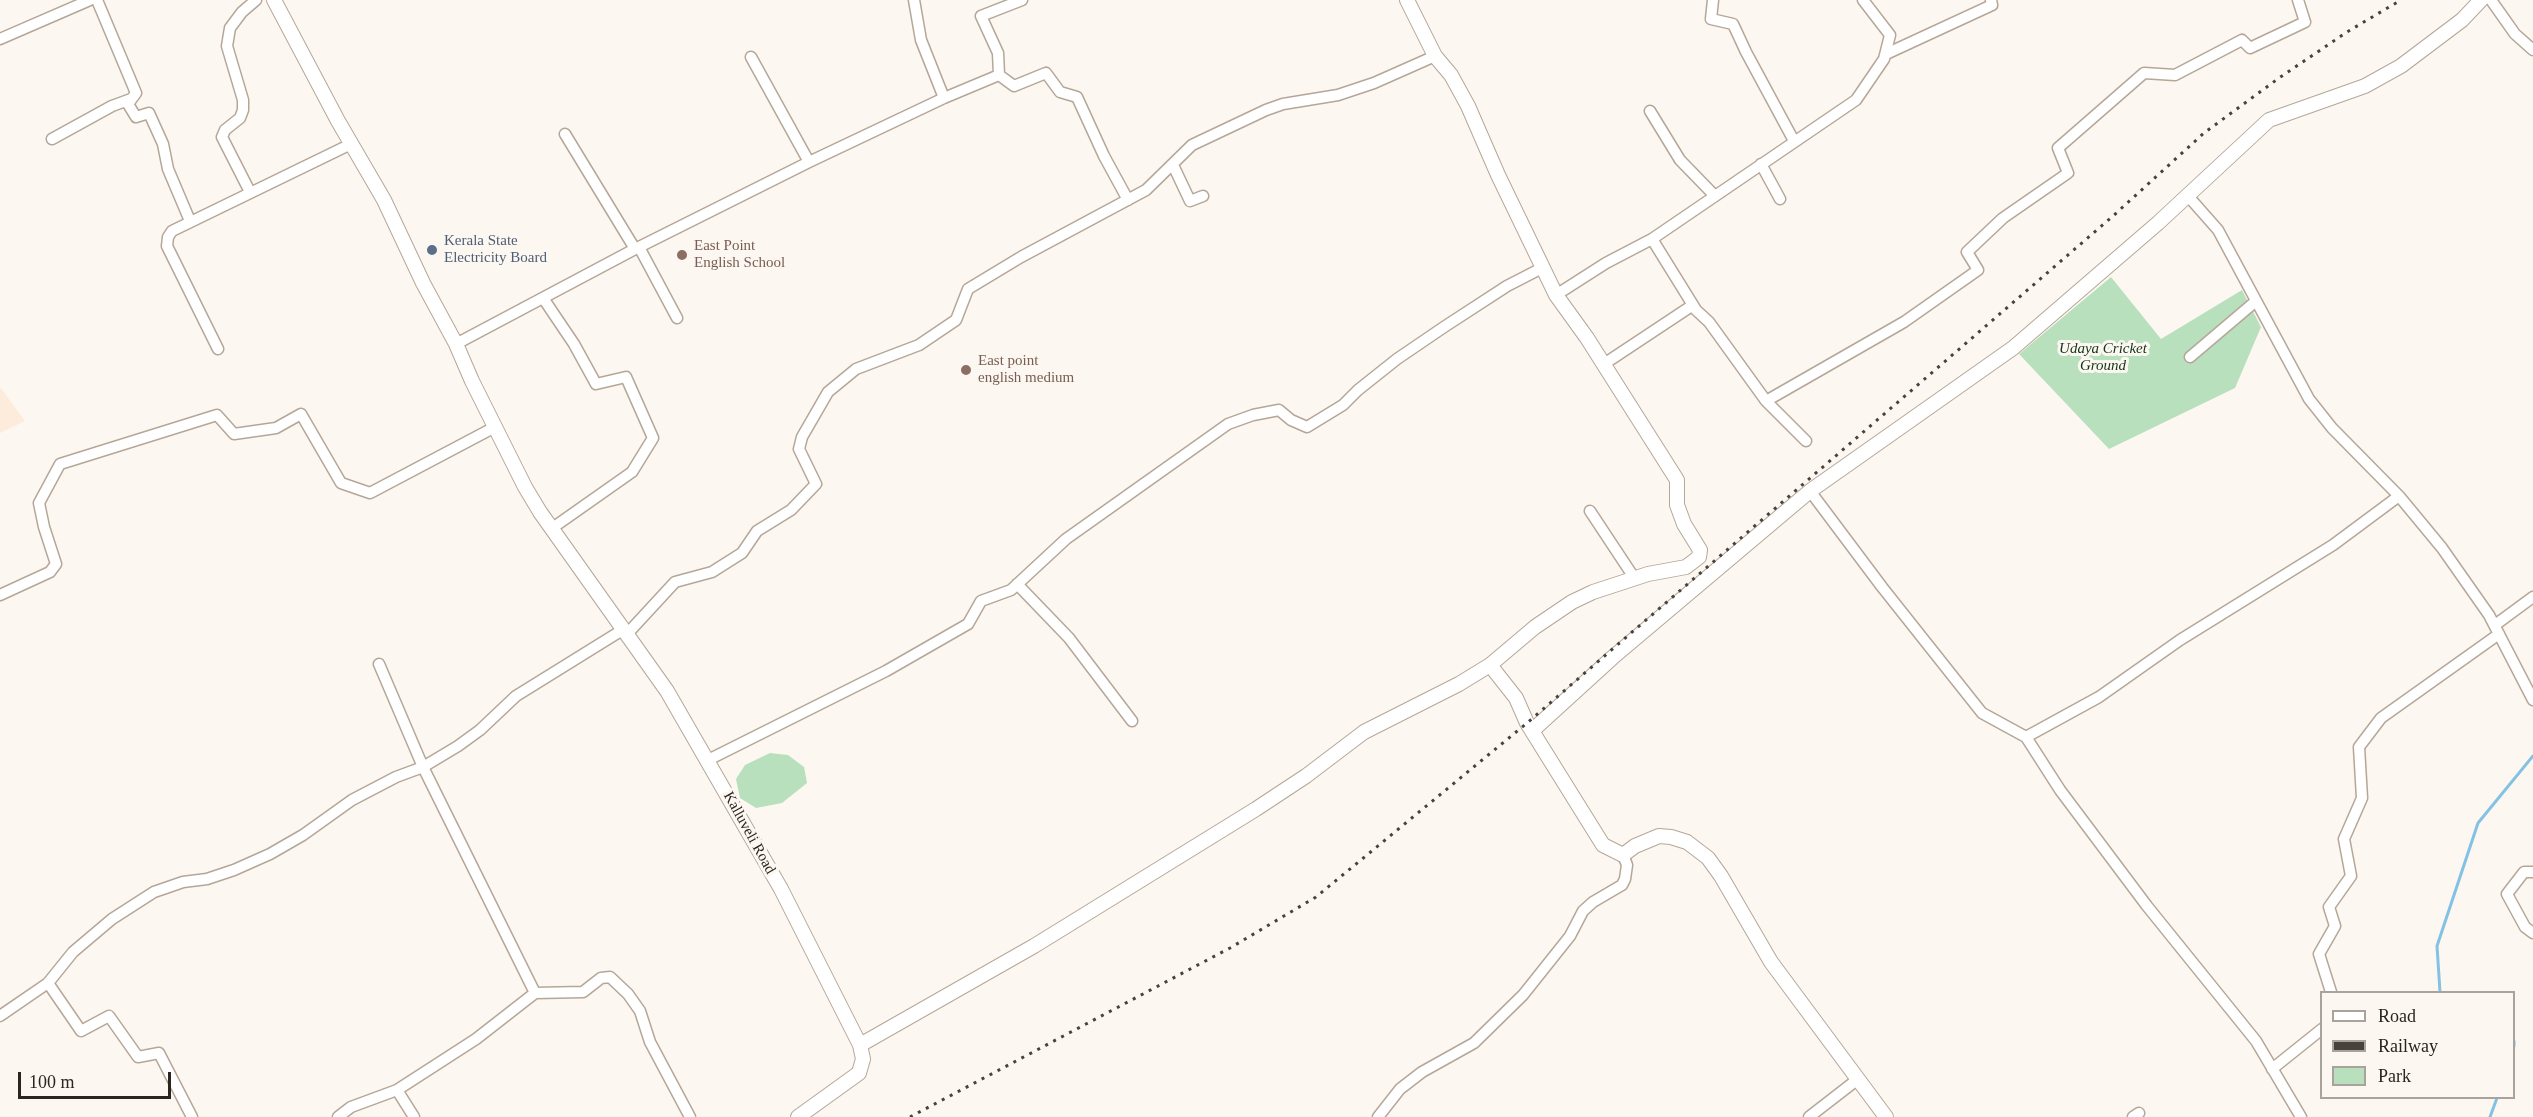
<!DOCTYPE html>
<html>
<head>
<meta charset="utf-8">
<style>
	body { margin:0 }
	#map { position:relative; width:2533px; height:1117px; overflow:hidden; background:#fdf7f1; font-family:Georgia,serif }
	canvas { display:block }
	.legend { position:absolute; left:2320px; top:991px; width:195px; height:108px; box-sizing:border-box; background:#fdf7f1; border:2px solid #a9a39d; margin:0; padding:8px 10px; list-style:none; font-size:18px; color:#2a251f }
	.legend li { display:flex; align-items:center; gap:12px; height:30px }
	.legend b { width:30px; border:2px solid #a9a39d }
	.scale { position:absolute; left:18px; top:1072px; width:153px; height:27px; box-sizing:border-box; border:3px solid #2a251f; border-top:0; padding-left:8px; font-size:18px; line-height:21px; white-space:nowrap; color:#2a251f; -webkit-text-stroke:4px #fdf7f1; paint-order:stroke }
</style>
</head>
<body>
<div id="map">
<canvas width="2533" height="1117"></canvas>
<ul class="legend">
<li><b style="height:8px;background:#fff"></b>Road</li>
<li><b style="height:8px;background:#47423c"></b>Railway</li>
<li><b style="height:16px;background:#b8e0bd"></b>Park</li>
</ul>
<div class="scale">100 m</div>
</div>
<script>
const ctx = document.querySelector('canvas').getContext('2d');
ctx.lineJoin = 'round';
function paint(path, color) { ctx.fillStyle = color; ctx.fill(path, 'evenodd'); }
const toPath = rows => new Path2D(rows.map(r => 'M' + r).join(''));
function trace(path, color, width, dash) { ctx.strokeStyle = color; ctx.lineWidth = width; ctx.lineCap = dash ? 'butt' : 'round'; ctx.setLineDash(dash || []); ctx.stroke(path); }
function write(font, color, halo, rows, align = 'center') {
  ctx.font = font + ' Georgia,serif'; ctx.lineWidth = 6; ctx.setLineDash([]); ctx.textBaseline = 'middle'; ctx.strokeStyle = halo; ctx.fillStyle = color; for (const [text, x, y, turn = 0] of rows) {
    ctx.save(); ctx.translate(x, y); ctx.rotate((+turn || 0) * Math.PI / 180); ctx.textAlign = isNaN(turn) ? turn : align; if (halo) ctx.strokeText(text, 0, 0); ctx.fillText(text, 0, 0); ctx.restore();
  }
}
paint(toPath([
	[0,387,25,421,0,433]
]), '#fdecdb');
paint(toPath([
	[2111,277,2161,339,2242,290,2261,327,2235,388,2109,449,2019,354],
	[770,753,788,755,804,767,807,783,782,803,756,808,740,798,736,779,745,765]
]), '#b8e0bd');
trace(toPath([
	[2440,992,2437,946,2478,823,2533,756],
	[2514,1041,2514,1046],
	[2490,1117,2497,1098]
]), '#83c2e4', 3);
const minor = toPath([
	[97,0,136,93,128,104,136,117,149,113,163,144,168,169,190,221],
	[914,0,921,40,944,98],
	[1713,0,1711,19,1733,24,1746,52,1794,141],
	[2491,0,2515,34,2533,50],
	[0,39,90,0],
	[1886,54,1992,5,1991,0],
	[751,57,809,162],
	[999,75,1014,86,1046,73,1060,92,1077,97,1104,156,1128,200],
	[999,75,998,53,981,16,1022,0],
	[1650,111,1680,160,1715,196],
	[565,134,635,249,639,247,677,318],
	[52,139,112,106,131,99],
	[1761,164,1780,199],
	[1173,165,1190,201,1203,196],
	[250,192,222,137,225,130,240,118,243,110,243,100,227,46,230,28,242,12,256,0],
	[2188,196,2218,230,2309,399,2332,428,2399,496,2442,548,2489,615,2533,700],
	[1652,239,1696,310,1709,322,1766,401,1806,441],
	[639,247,809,162,944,98,999,75],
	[1556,295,1606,263,1652,239,1856,100,1884,59,1890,35,1863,0],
	[543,298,574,344,596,384,626,377,653,438,632,472,551,529],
	[456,344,635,249],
	[218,349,167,246,168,237,172,231,351,144],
	[2190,357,2256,301],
	[1604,364,1693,305],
	[1766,401,1904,322,1978,270,1967,252,2003,218,2068,173,2058,148,2144,73,2175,75,2242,40,2250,48,2305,22,2298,0],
	[1810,491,1882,587,1982,713,2026,737,2060,790,2147,906,2256,1041,2301,1117],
	[1590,511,1635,579],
	[1017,584,1069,638,1132,721],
	[0,595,50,572,56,564,44,527,39,503,60,464,217,415,234,434,276,428,301,414,341,483,370,493,495,427],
	[2495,625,2533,597],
	[627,634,675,582,712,572,742,553,757,531,791,510,816,484,799,449,802,437,828,392,856,369,919,345,956,320,968,289,1021,257,1146,190,1192,145,1266,110,1283,104,1338,95,1374,83,1435,56],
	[2026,737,2099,697,2180,640,2333,545,2399,496],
	[708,760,886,671,968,624,981,601,1011,590,1066,539,1228,424,1253,415,1279,410,1291,420,1307,427,1343,405,1358,390,1397,359,1444,327,1507,286,1542,268],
	[2533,872,2524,872,2507,894,2525,927,2533,933],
	[48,983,81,1031,109,1016,138,1057,159,1053,192,1117],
	[2331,992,2319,954,2335,926,2329,907,2351,876,2344,839,2362,798,2359,747,2381,718,2499,634],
	[535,993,583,992,601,978,610,977,628,994,640,1011,650,1042,690,1117],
	[0,1016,48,983,73,952,112,919,154,892,183,882,207,879,234,870,270,854,303,835,352,800,396,777,423,767,458,746,480,730,516,696,624,629],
	[2272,1069,2322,1029],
	[397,1090,414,1117],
	[338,1117,351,1107,397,1090,476,1039,535,993,423,767,379,664],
	[1378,1117,1400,1089,1422,1072,1474,1043,1523,995,1570,936,1583,911,1593,902,1622,885,1625,879,1627,865,1623,855],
	[1809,1117,1858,1079],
	[2133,1117,2139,1113]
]);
const tertiary = toPath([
	[274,0,338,121,384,200,423,283,456,344,472,381,525,487,540,512,667,691,781,889,860,1045,863,1059,859,1073,798,1117],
	[1490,665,1516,698,1527,723,1603,845,1623,855,1635,846,1659,836,1671,837,1687,842,1708,858,1721,876,1771,962,1886,1117],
	[1533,730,1612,658,1810,491,2013,348,2158,223,2269,120,2365,86,2401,66,2462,20,2481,0],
	[860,1045,1034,946,1256,809,1306,776,1364,732,1459,684,1490,665,1535,627,1572,602,1593,592,1648,574,1686,567,1699,557,1700,550,1684,524,1677,505,1677,480,1587,338,1556,295,1498,175,1468,106,1451,75,1435,56,1407,0]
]);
trace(minor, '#b5a798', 13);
trace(tertiary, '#b5a798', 16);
trace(minor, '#fff', 10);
trace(tertiary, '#fff', 14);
trace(toPath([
	[910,1117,1230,948,1316,897,1527,723,2113,216,2204,133,2279,78,2347,32,2401,0]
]), '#47423c', 3, [3, 6]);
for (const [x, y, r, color] of [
	[432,250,6,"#5c6f8a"],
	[682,255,6,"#8d6e63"],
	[966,370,6,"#8d6e63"]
]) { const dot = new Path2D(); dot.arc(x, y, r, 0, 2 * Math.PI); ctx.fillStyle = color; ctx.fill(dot); trace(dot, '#fdf7f1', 2); }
write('15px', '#4e5e75', '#fdf7f1', [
	["Kerala State",444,241],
	["Electricity Board",444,258]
], 'left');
write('15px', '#785e54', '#fdf7f1', [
	["East Point",694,246],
	["English School",694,263],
	["East point",978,361],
	["english medium",978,378]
], 'left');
write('italic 15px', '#113619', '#fdf7f1', [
	["Udaya Cricket",2103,349],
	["Ground",2103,366]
]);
write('15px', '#2a251f', '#fdf7f1', [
	["Kalluveli Road",749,833,61]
]);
</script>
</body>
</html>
